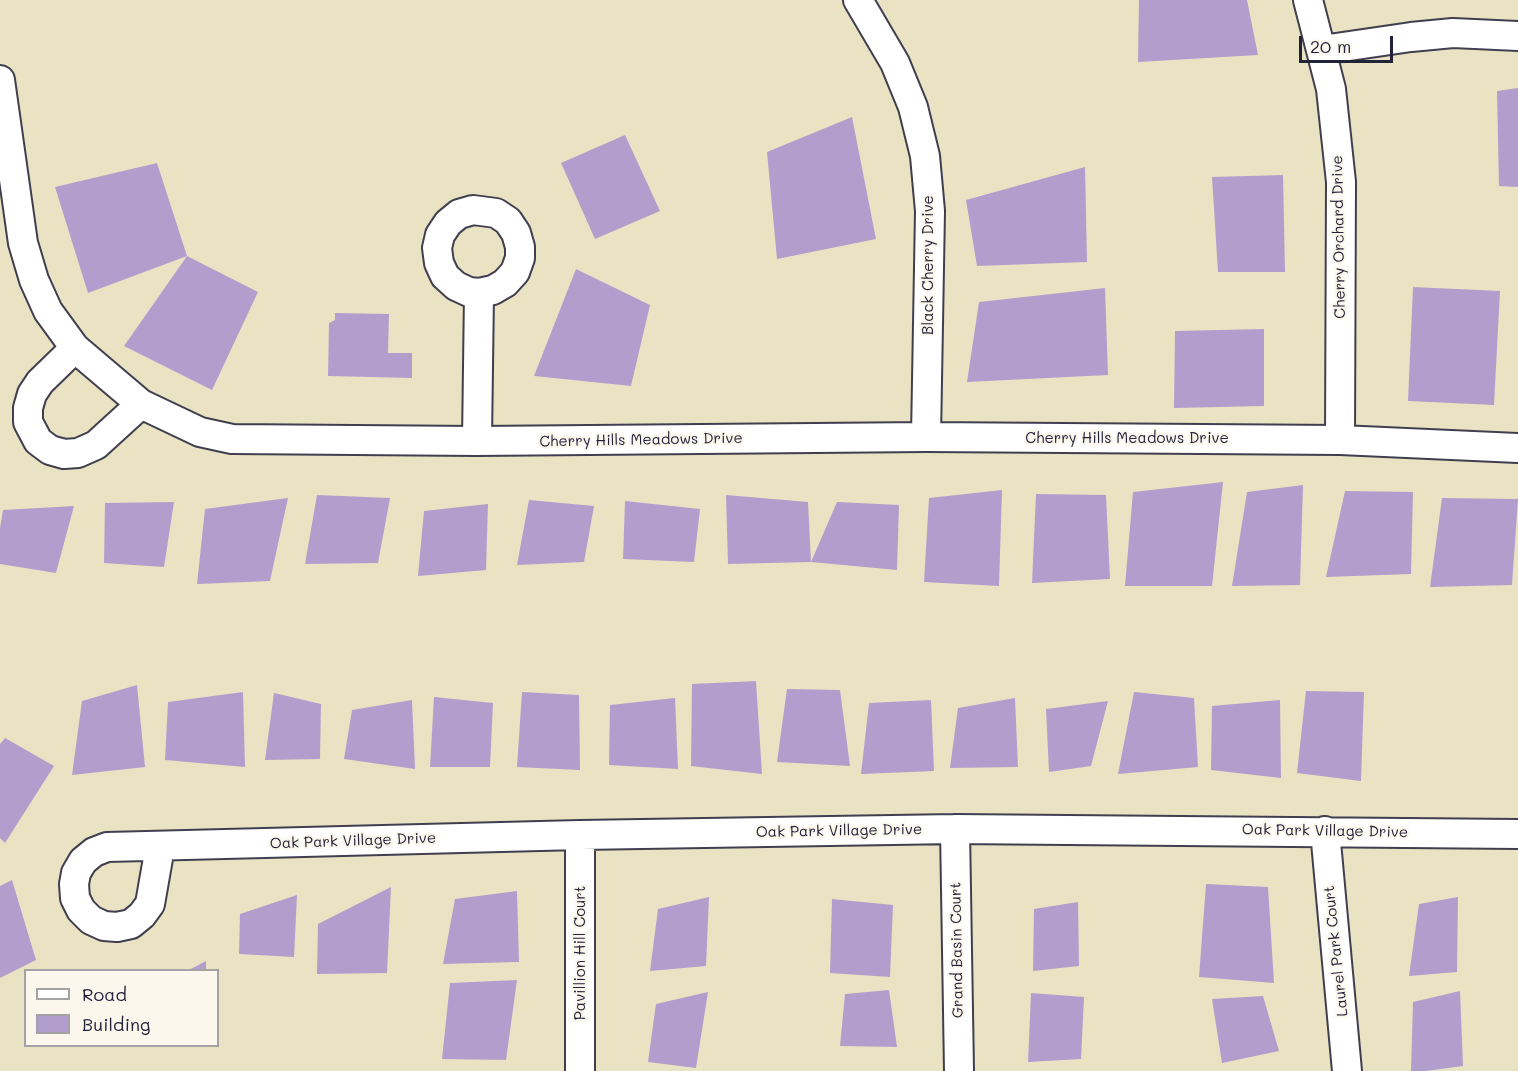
<!DOCTYPE html>
<html>
<head>
<meta charset="utf-8">
<style>
	body { margin:0 }
	#map { position:relative; width:1518px; height:1071px; overflow:hidden; background:#e9e3c3; font-family:Mali,sans-serif }
	canvas { display:block }
	.legend { position:absolute; left:24px; top:969px; width:195px; height:78px; box-sizing:border-box; background:#fbf7ec; border:2px solid #a4a2a5; margin:0; padding:8px 10px; list-style:none; font-size:18px; color:#22223b }
	.legend li { display:flex; align-items:center; gap:12px; height:30px }
	.legend b { width:30px; border:2px solid #a4a2a5 }
	.scale { position:absolute; left:1299px; top:36px; width:94px; height:27px; box-sizing:border-box; border:3px solid #22223b; border-top:0; padding-left:8px; font-size:18px; line-height:21px; white-space:nowrap; color:#22223b; -webkit-text-stroke:4px #fbf7ec; paint-order:stroke }
</style>
</head>
<body>
<div id="map">
<canvas width="1518" height="1071"></canvas>
<ul class="legend">
<li><b style="height:8px;background:#fff"></b>Road</li>
<li><b style="height:16px;background:#b29ecd"></b>Building</li>
</ul>
<div class="scale">20 m</div>
</div>
<script>
const ctx = document.querySelector('canvas').getContext('2d');
ctx.lineJoin = 'round';
function paint(path, color) { ctx.fillStyle = color; ctx.fill(path, 'evenodd'); }
const toPath = rows => new Path2D(rows.map(r => 'M' + r).join(''));
function trace(path, color, width, dash) { ctx.strokeStyle = color; ctx.lineWidth = width; ctx.lineCap = dash ? 'butt' : 'round'; ctx.setLineDash(dash || []); ctx.stroke(path); }
function write(font, color, halo, rows, align = 'center') {
  ctx.font = font + ' Mali,sans-serif'; ctx.lineWidth = 4.5; ctx.setLineDash([]); ctx.textBaseline = 'middle'; ctx.strokeStyle = halo; ctx.fillStyle = color; for (const [text, x, y, turn = 0] of rows) {
    ctx.save(); ctx.translate(x, y); ctx.rotate((+turn || 0) * Math.PI / 180); ctx.textAlign = isNaN(turn) ? turn : align; if (halo) ctx.strokeText(text, 0, 0); ctx.fillText(text, 0, 0); ctx.restore();
  }
}
paint(toPath([
	[1139,0,1247,0,1258,55,1138,62],
	[1518,88,1518,187,1499,186,1497,91],
	[852,117,876,239,777,259,767,152],
	[625,135,660,211,595,239,561,163],
	[157,163,187,256,88,293,55,187],
	[1085,167,1087,262,977,266,966,200],
	[1283,175,1285,272,1218,272,1212,177],
	[187,256,258,292,212,390,124,346],
	[576,269,650,305,631,386,534,376],
	[1413,287,1500,291,1494,405,1408,401],
	[1105,288,1108,375,967,382,979,302],
	[335,313,389,314,388,353,412,353,412,378,328,376,329,323,335,320],
	[1264,329,1264,406,1174,408,1175,331],
	[1223,482,1212,586,1125,586,1133,492],
	[1303,485,1300,585,1232,586,1247,492],
	[1002,490,999,586,924,582,929,498],
	[1345,491,1413,492,1411,574,1326,577],
	[1036,494,1106,495,1110,579,1032,583],
	[317,495,390,498,378,563,305,564],
	[726,495,808,502,811,562,728,564],
	[288,498,270,581,197,584,205,509],
	[1442,498,1518,499,1512,585,1430,587],
	[529,500,594,506,584,562,517,565],
	[625,501,700,509,694,562,623,559],
	[174,502,164,567,104,563,105,503],
	[837,502,899,505,897,570,811,562],
	[488,504,486,570,418,576,424,511],
	[74,506,56,573,0,564,0,528,3,510],
	[756,681,762,774,691,766,692,684],
	[137,685,145,767,72,775,82,701],
	[787,689,840,690,850,766,777,762],
	[1306,691,1364,692,1361,781,1297,773],
	[243,692,245,767,165,760,168,702],
	[522,692,579,695,580,770,517,767],
	[1134,692,1194,698,1198,767,1118,774],
	[274,693,321,704,320,759,265,760],
	[434,697,493,703,490,767,430,767],
	[675,698,678,769,609,765,610,705],
	[1015,698,1018,767,950,768,958,708],
	[412,700,415,769,344,759,352,710],
	[931,700,934,771,861,774,869,703],
	[1280,700,1281,778,1211,770,1212,706],
	[1108,701,1091,766,1049,772,1046,709],
	[5,738,54,766,5,843,0,838,0,744],
	[12,880,36,960,0,978,0,886],
	[1206,884,1268,887,1274,983,1199,977],
	[391,887,387,973,317,974,318,924],
	[517,891,519,962,443,964,455,899],
	[297,895,294,957,239,954,240,914],
	[709,897,706,966,650,971,658,909],
	[1458,897,1457,972,1409,976,1419,904],
	[832,899,893,905,890,977,830,973],
	[1078,902,1079,966,1033,971,1034,909],
	[206,961,206,970,189,970],
	[517,980,506,1060,442,1059,450,983],
	[889,990,897,1047,840,1046,845,994],
	[1460,991,1463,1066,1426,1071,1411,1071,1413,1002],
	[708,992,696,1068,648,1062,656,1004],
	[1031,993,1084,997,1081,1059,1028,1062],
	[1263,996,1279,1051,1222,1063,1212,999]
]), '#b29ecd');
const street = toPath([
	[858,0,895,63,913,107,925,156,930,211,926,437],
	[1308,0,1331,89,1341,182,1340,440],
	[1322,50,1411,37,1453,33,1518,36],
	[0,80,23,243,34,280,48,311,75,348,141,404,200,432,232,439,477,441,926,437,1340,440,1518,448],
	[75,348,40,382,32,394,28,408,28,422,38,441,50,450,64,454,78,453,96,445,141,404],
	[477,441,479,293,493,290,505,283,515,272,520,258,520,247,516,233,508,221,496,213,473,210,459,214,448,223,440,235,437,248,439,263,445,276,456,286,469,292,479,293],
	[955,829,959,1071],
	[1325,831,1347,1071],
	[580,835,580,1071],
	[160,847,150,904,142,915,131,924,117,927,104,926,91,920,81,910,75,898,74,884,76,873,83,861,94,852,107,847,580,835,955,829,1518,834]
]);
trace(street, '#403f4f', 32);
trace(street, '#fff', 28);
write('15px', '#22223b', '#fbf7ec', [
	["Cherry Orchard Drive",1339,237,-91],
	["Black Cherry Drive",928,265,-90],
	["Cherry Hills Meadows Drive",1127,438],
	["Cherry Hills Meadows Drive",641,440,-1],
	["Oak Park Village Drive",839,831,-1],
	["Oak Park Village Drive",1325,831,1],
	["Oak Park Village Drive",353,841,-2],
	["Grand Basin Court",957,950,-91],
	["Laurel Park Court",1336,951,-96],
	["Pavillion Hill Court",580,953,-90]
]);
</script>
</body>
</html>
